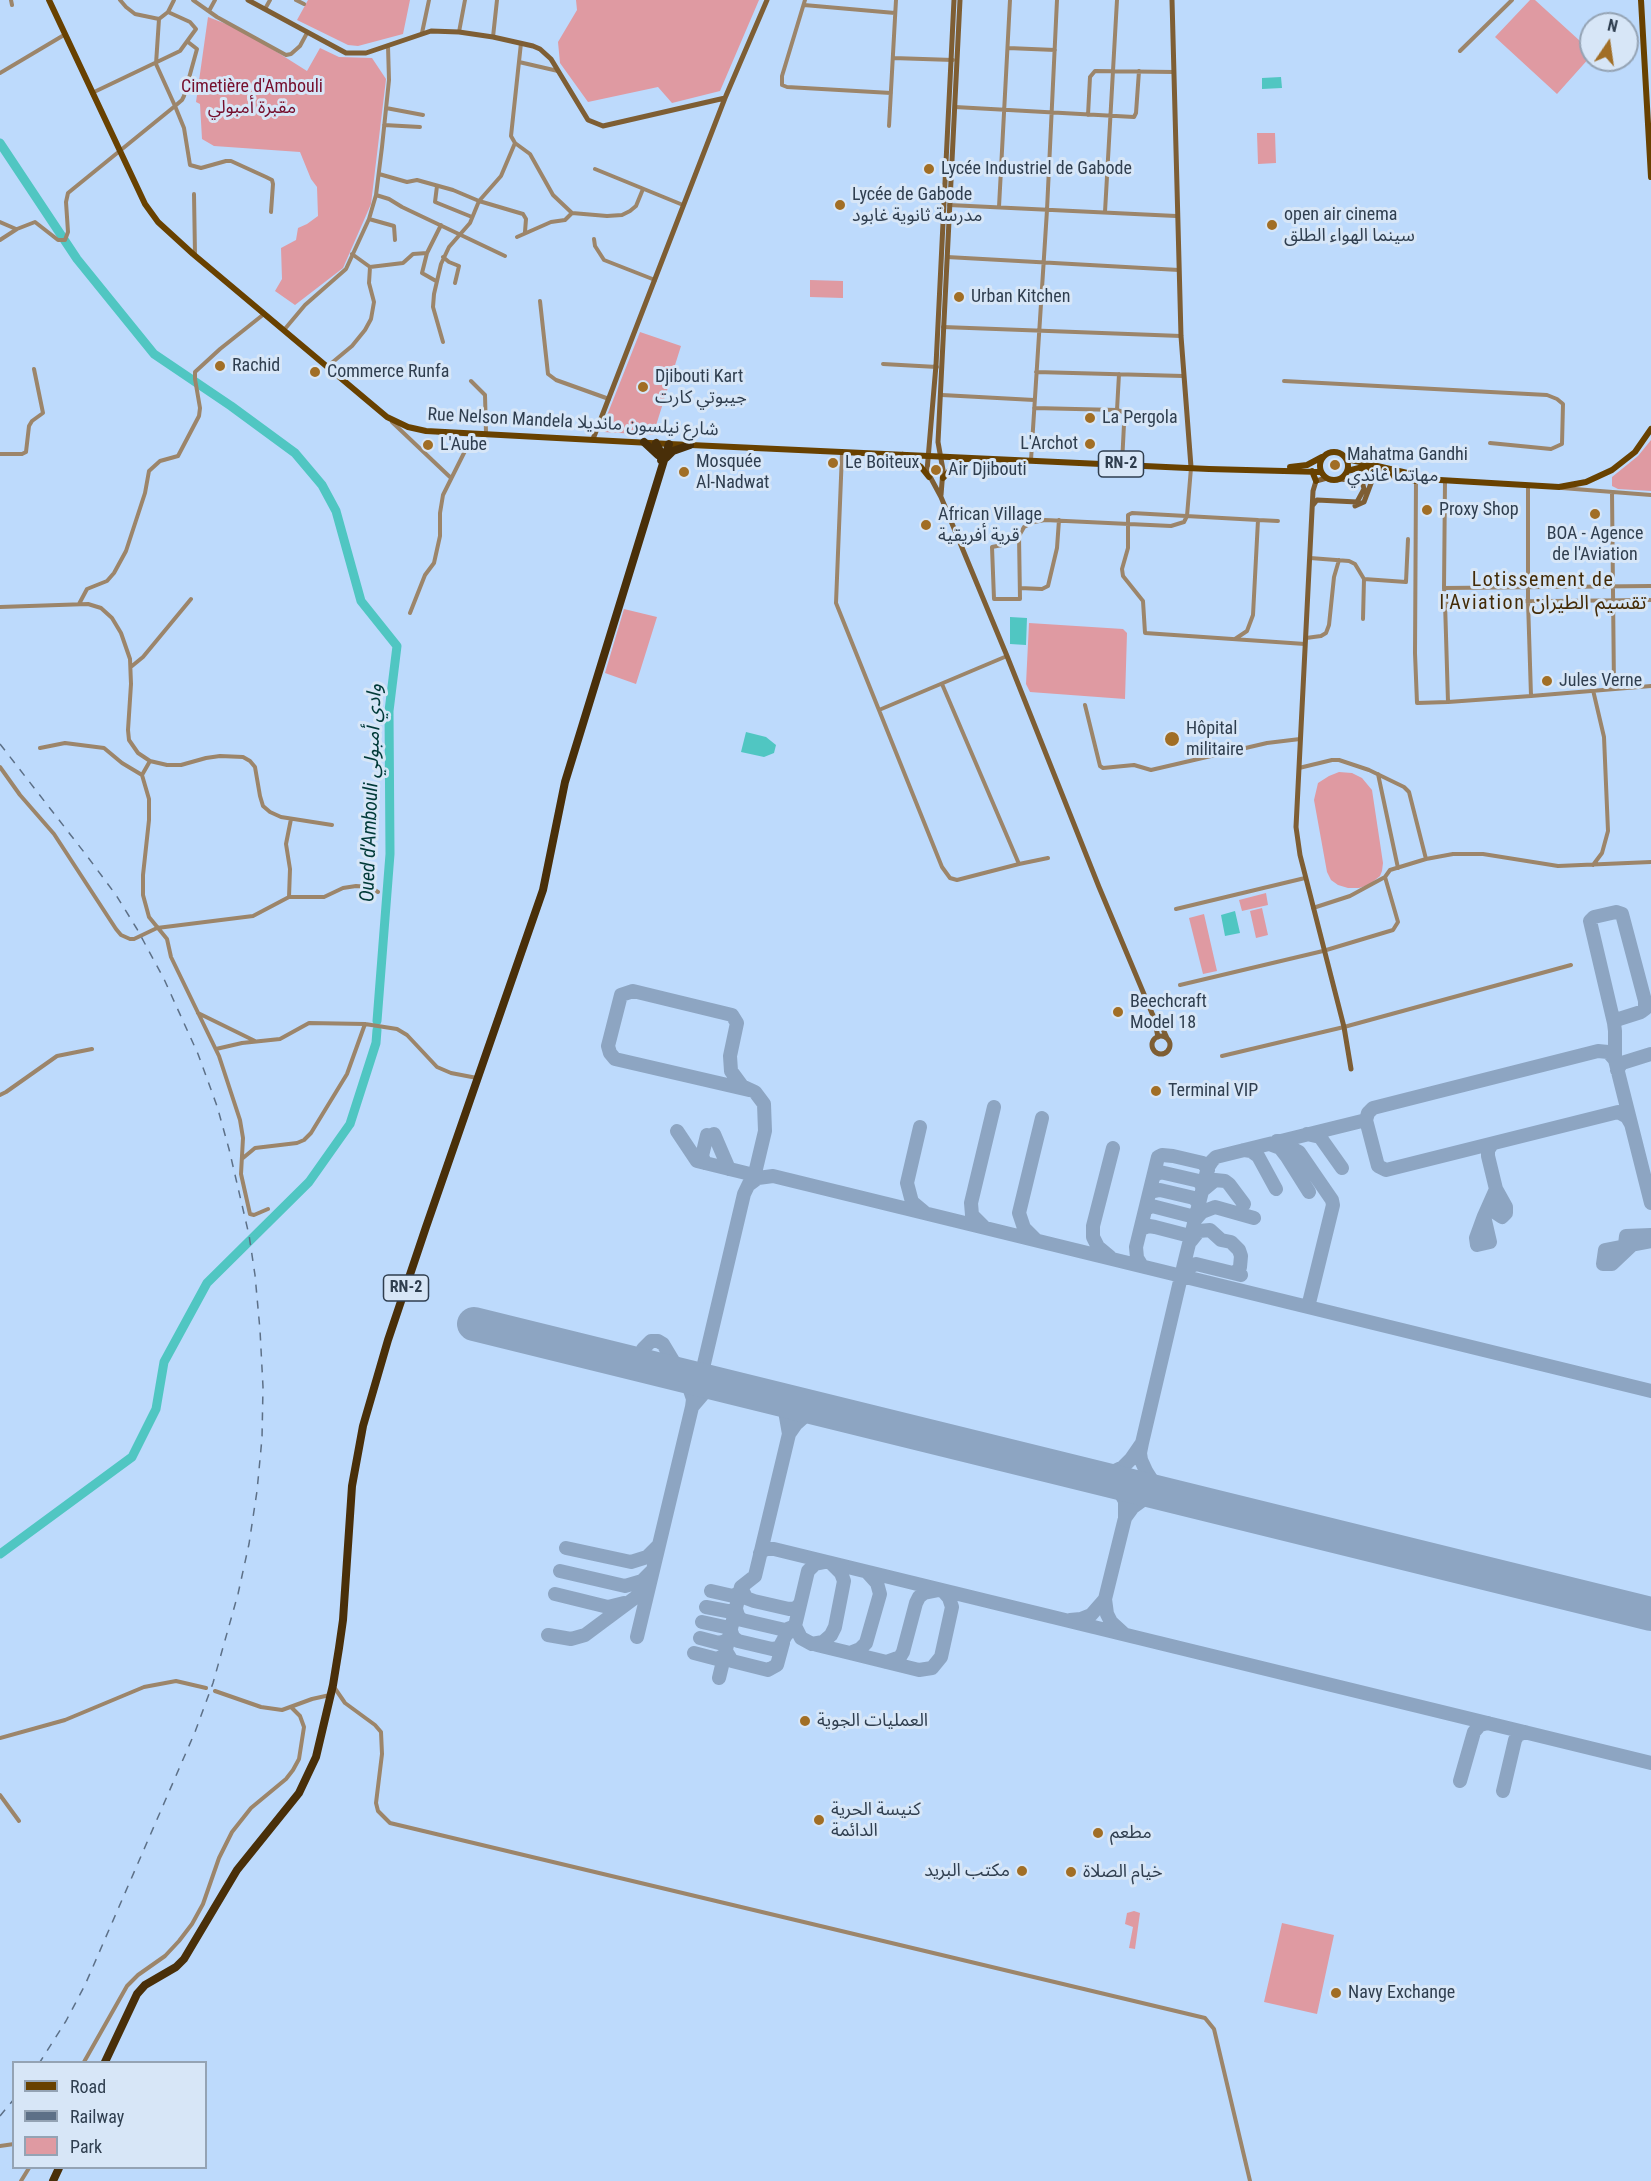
<!DOCTYPE html>
<html>
<head>
<meta charset="utf-8">
<style>
	body { margin:0 }
	#map { position:relative; width:1651px; height:2181px; overflow:hidden; background:#bddafc; font-family:"Roboto Condensed",sans-serif }
	canvas { display:block }
	.legend { position:absolute; left:12px; top:2061px; width:195px; height:108px; box-sizing:border-box; background:#d7e6f7; border:2px solid #94a3b4; margin:0; padding:8px 10px; list-style:none; font-size:18px; color:#2f3e4f }
	.legend li { display:flex; align-items:center; gap:12px; height:30px }
	.legend b { width:30px; border:2px solid #94a3b4 }
	.north { position:absolute; left:1579px; top:12px; width:60px; height:60px; box-sizing:border-box; background:#d7e6f7; border:2px solid #94a3b4; border-radius:50%; rotate:13deg; font-size:16px; font-weight:700; line-height:24px; text-align:center; color:#2f3e4f }
	.north::after { content:''; display:block; margin:auto; width:21px; height:27px; background:#a16e25; clip-path:polygon(50% 0,100% 100%,50% 72%,0 100%) }
</style>
</head>
<body>
<div id="map">
<canvas width="1651" height="2181"></canvas>
<ul class="legend">
<li><b style="height:8px;background:#684100"></b>Road</li>
<li><b style="height:8px;background:#5d7087"></b>Railway</li>
<li><b style="height:16px;background:#df9aa2"></b>Park</li>
</ul>
<div class="north">N</div>
</div>
<script>
const ctx = document.querySelector('canvas').getContext('2d');
ctx.lineJoin = 'round';
function paint(path, color) { ctx.fillStyle = color; ctx.fill(path, 'evenodd'); }
const toPath = rows => new Path2D(rows.map(r => 'M' + r).join(''));
function trace(path, color, width, dash) { ctx.strokeStyle = color; ctx.lineWidth = width; ctx.lineCap = dash ? 'butt' : 'round'; ctx.setLineDash(dash || []); ctx.stroke(path); }
function write(font, color, halo, rows, align = 'center') {
  ctx.font = font + ' "Roboto Condensed","Noto Sans Arabic",sans-serif'; ctx.lineWidth = 6; ctx.setLineDash([]); ctx.textBaseline = 'middle'; ctx.strokeStyle = halo; ctx.fillStyle = color; for (const [text, x, y, turn = 0] of rows) {
    ctx.save(); ctx.translate(x, y); ctx.rotate((+turn || 0) * Math.PI / 180); ctx.textAlign = isNaN(turn) ? turn : align; if (halo) ctx.strokeText(text, 0, 0); ctx.fillText(text, 0, 0); ctx.restore();
  }
}
paint(toPath([
	[308,0,410,0,403,34,358,46,348,45,297,20],
	[576,0,759,0,720,91,672,103,658,87,588,102,560,63,558,42,577,10],
	[1530,0,1535,0,1591,51,1591,56,1557,94,1495,37],
	[208,17,242,30,307,71,320,48,339,57,372,58,386,79,371,204,343,268,295,305,275,291,282,279,281,248,296,240,298,228,307,224,318,216,317,187,311,179,300,152,214,146,202,139,200,104,196,102],
	[1257,133,1275,133,1276,163,1258,164],
	[810,280,843,281,843,298,810,297],
	[640,332,681,346,653,435,603,432,602,428],
	[1651,440,1651,491,1618,489,1612,486,1612,477,1638,456],
	[624,609,657,617,636,684,605,673],
	[1029,623,1123,629,1127,633,1125,699,1030,692,1026,684],
	[1339,772,1352,773,1362,778,1372,790,1383,863,1382,871,1380,876,1369,885,1359,888,1348,888,1338,885,1331,880,1327,872,1314,800,1318,783,1329,776],
	[1266,893,1268,905,1242,911,1239,900],
	[1262,908,1268,935,1256,938,1250,911],
	[1204,914,1217,971,1203,974,1189,918],
	[1134,1911,1140,1913,1135,1949,1129,1948,1133,1927,1125,1924,1127,1913],
	[1282,1923,1334,1935,1317,2014,1264,2002]
]), '#df9aa2');
paint(toPath([
	[1281,77,1282,88,1262,89,1262,78],
	[1010,617,1027,618,1026,645,1010,644],
	[746,732,766,737,776,745,774,753,764,757,741,752],
	[1235,911,1240,933,1225,936,1221,915]
]), '#50c6c2');
trace(toPath([
	[0,143,77,259,154,354,231,406,295,453,322,485,336,511,361,601,397,646,389,711,390,854,377,1021],
	[0,1554,132,1457,156,1409,164,1362,207,1283,309,1182,350,1124,376,1043,377,1030]
]), '#50c6c2', 9);
trace(toPath([
	[1614,1023,1619,1019,1641,1012,1645,1009,1645,1001,1622,914,1616,912,1594,917,1590,921,1614,1023,1615,1031,1615,1060,1651,1203],
	[1615,1060,1608,1052,1598,1051,1373,1108,1368,1113,1366,1120,1378,1166,1386,1170,1618,1112,1627,1117,1631,1124],
	[1617,1070,1622,1063,1651,1054],
	[920,1127,907,1183,912,1202,924,1212],
	[677,1131,697,1161,754,1175],
	[714,1134,729,1169],
	[1307,1134,1320,1137,1342,1168],
	[1277,1141,1299,1152,1332,1200,1333,1205,1308,1307],
	[1272,1145,1280,1148,1287,1157,1309,1192],
	[1244,1150,1251,1151,1258,1156,1276,1189],
	[705,1163,702,1156,707,1135],
	[1154,1176,1160,1172,1199,1181,1203,1188],
	[750,1184,758,1178,773,1176,1651,1391],
	[1496,1189,1506,1207,1506,1213,1502,1217,1496,1213,1496,1189],
	[1203,1190,1215,1180,1225,1181,1229,1184,1244,1204],
	[1150,1192,1160,1190,1194,1198,1199,1204],
	[1146,1209,1152,1206,1191,1216,1195,1220,1202,1212,1215,1207,1254,1218],
	[1484,1216,1490,1242,1477,1245,1476,1238,1484,1216,1496,1189,1488,1156,1488,1150,1492,1144],
	[984,1227,972,1215,971,1203,994,1107],
	[1141,1229,1149,1226,1155,1227,1186,1235,1191,1239],
	[1035,1239,1024,1228,1019,1213,1042,1118],
	[1191,1241,1199,1231,1210,1230,1221,1240,1231,1242,1239,1250,1241,1256,1240,1267,1236,1273],
	[1631,1246,1612,1264,1603,1264,1605,1250,1651,1241],
	[1631,1246,1625,1244,1626,1236,1651,1235],
	[1110,1257,1098,1247,1093,1237,1093,1226,1113,1148],
	[1142,1266,1137,1258,1136,1247,1158,1157,1162,1155,1173,1156,1203,1163,1208,1170],
	[1181,1275,1189,1267,1196,1264,1241,1275],
	[645,1366,642,1355,643,1349,651,1341,658,1341,663,1344,678,1369,689,1377],
	[709,1382,705,1377,703,1368,744,1194,756,1169,765,1131,764,1104,755,1092,742,1086,731,1071,730,1056,737,1023,732,1015,633,991,621,995,608,1046,610,1053,615,1059,749,1090],
	[692,1407,704,1393,719,1385],
	[789,1434,796,1424,806,1415,825,1411],
	[1142,1443,1184,1264,1208,1167,1212,1161,1216,1157,1366,1120],
	[1093,1477,1108,1474,1123,1467,1131,1459,1142,1443,1140,1453,1141,1460,1146,1471,1160,1493],
	[1104,1479,1121,1494,1125,1501,1125,1518,1105,1599,1107,1614,1111,1622,1124,1634],
	[1125,1518,1133,1507,1144,1499,1168,1495],
	[566,1548,631,1562,647,1557,658,1546],
	[760,1553,766,1549,774,1549,1651,1763],
	[825,1562,815,1564,808,1571,795,1626,801,1638,812,1644,823,1642,831,1635,835,1627,844,1581,841,1573,832,1564],
	[560,1571,625,1586,642,1581,651,1572],
	[741,1587,746,1598,754,1601,789,1609,796,1608,800,1604],
	[711,1591,733,1596,740,1592],
	[555,1594,608,1607,624,1603],
	[706,1607,727,1611,732,1611,736,1609,738,1616,742,1620,785,1630,795,1626],
	[1070,1620,1081,1619,1091,1615,1105,1599],
	[702,1622,725,1627,728,1627,732,1624],
	[731,1631,733,1637,738,1641,772,1649,779,1648,786,1635,794,1627],
	[548,1635,571,1639,585,1635,636,1597,649,1583],
	[637,1637,692,1407,693,1399,689,1387,679,1375],
	[700,1638,719,1643,729,1640],
	[817,1645,850,1653,860,1649,866,1643,880,1594,877,1583,867,1572],
	[726,1651,732,1661,768,1670,777,1665,783,1643],
	[694,1653,717,1659,725,1655],
	[850,1653,919,1670,932,1668,941,1657,952,1607,949,1598,942,1590],
	[886,1662,900,1657,903,1652,916,1603,919,1597,924,1593,939,1590],
	[719,1678,741,1587,755,1576,789,1434,785,1411,772,1398],
	[1460,1781,1474,1732,1480,1725,1488,1723],
	[1503,1791,1515,1740,1518,1735,1525,1732]
]), '#8da5c2', 14);
trace(toPath([
	[474,1324,1651,1614]
]), '#8da5c2', 34);
trace(toPath([
	[11,0,12,5],
	[120,0,126,7,135,14,159,19,168,12,174,0],
	[193,0,217,17,286,55,291,54,300,46,307,33],
	[296,0,304,4],
	[805,0,782,76,782,85,787,87,891,93],
	[804,5,895,13],
	[265,9,270,0],
	[209,11,215,0],
	[459,32,465,0],
	[422,33,429,0],
	[493,37,497,0],
	[188,42,197,49,184,96,182,100,175,106,184,128,190,165,201,168,226,161,231,161,266,177,272,180,273,184,271,212],
	[521,43,511,136,515,143,530,154,553,195,572,213,607,216,622,215,630,211,636,206,643,189],
	[1008,48,1055,50],
	[1460,51,1512,0],
	[893,58,953,60],
	[519,62,558,71],
	[0,73,64,35],
	[92,93,180,51,196,29,190,22,168,12],
	[955,107,1134,117,1136,113,1139,71],
	[386,108,423,115],
	[1088,115,1090,77,1095,71,1174,72],
	[384,125,420,127],
	[889,126,896,0],
	[595,169,683,205],
	[379,174,407,182,417,180,453,190,479,201,523,214,526,219,525,232],
	[437,186,435,202,472,217],
	[194,194,195,255],
	[376,195,389,199,402,207,505,256],
	[949,205,1176,216],
	[999,207,1010,0],
	[1105,212,1117,0],
	[369,219,394,226,395,240],
	[0,222,16,229],
	[517,237,551,222,565,220,572,213],
	[594,239,595,246,604,260,655,280],
	[0,240,17,229,35,222,58,240,65,240,68,232,66,202,68,193,175,106,156,64,159,19],
	[427,253,422,273,436,281],
	[352,254,370,267,403,263,413,254,427,253,441,225],
	[443,257,449,262,459,266,455,283],
	[947,257,1179,270],
	[540,301,548,374,556,380,609,399],
	[943,327,1181,336],
	[284,330,305,305,346,269,369,219,376,195,382,147,389,80,388,46],
	[443,342,433,307,434,294,441,264,449,247,470,223,479,201,501,176,515,143],
	[883,364,937,367],
	[328,366,352,346,365,330,371,319,374,302,369,283,370,267],
	[1036,372,1183,376],
	[471,381,485,395,486,433],
	[1284,381,1547,395,1557,399,1563,404,1562,444,1551,449,1490,443],
	[942,395,1034,400],
	[1034,408,1117,410,1119,374],
	[1117,410,1126,413,1124,424,1122,464],
	[392,422,451,478],
	[842,453,836,603,942,867,950,878,957,880,1019,864],
	[0,454,22,454,26,452,29,426,32,421,43,413,34,369],
	[1031,460,1047,210,1057,0],
	[1416,479,1415,653,1417,703,1448,702],
	[1445,481,1444,588,1651,586],
	[1528,486,1528,601,1531,696,1651,686],
	[1562,488,1651,495],
	[1612,492,1614,689],
	[1258,520,1278,521],
	[1019,536,1002,545,992,547,994,599,1020,599,1019,536,1024,527,1034,522,1045,520,1171,526,1184,522,1187,516,1191,468],
	[1310,558,1349,561,1355,564,1364,579,1363,619],
	[1364,579,1406,582,1408,539],
	[1020,588,1042,589,1048,586,1057,548,1059,520],
	[1444,588,1445,602],
	[79,604,87,589,107,581,114,573,126,551,145,493,149,471,160,461,178,456,199,416,200,408,195,379,195,372,220,349,264,314],
	[0,607,88,604,101,608,112,618,121,633,130,659,131,684,128,730,129,740,138,753,150,761,167,765,181,765,206,758,220,756,243,757,250,761,255,767,260,796,263,806,270,812,281,817,332,825],
	[410,613,425,575,434,563,440,536,440,513,443,495,474,433],
	[1306,638,1321,636,1326,633,1329,625,1334,577,1339,560],
	[1235,639,1247,631,1253,615,1258,520,1132,513,1128,515,1128,548,1122,569,1123,576,1143,601,1145,633,1305,644],
	[132,666,143,657,191,599],
	[942,684,1019,864,1048,858],
	[1531,696,1448,702,1445,602,1651,600],
	[1085,705,1100,766,1103,768,1134,765,1151,770,1267,743,1300,739],
	[879,710,1007,656],
	[40,748,65,743,104,748,122,763,142,775,149,799,149,820,143,875,143,895,149,917,167,939,171,957,219,1056,240,1120,243,1138,241,1174,250,1214,254,1215,268,1209],
	[0,767,20,795,54,834,116,929,121,935,130,939,134,939,157,928,253,916,289,897,324,897,343,888,356,886,370,887,378,892],
	[1299,768,1332,760,1339,760,1369,770,1404,787,1409,792,1426,859],
	[1378,774,1398,868],
	[142,775,150,761],
	[1593,865,1602,853,1608,831,1604,737,1593,690],
	[289,897,290,869,286,844,291,819],
	[1313,908,1350,896,1385,877,1390,870,1426,859,1453,854,1483,854,1558,866,1651,862],
	[1176,909,1305,878],
	[1180,985,1323,951,1393,930,1398,922,1385,877],
	[198,1013,255,1041],
	[216,1049,242,1043,280,1039,309,1023,365,1024,397,1029,407,1035,437,1067,451,1073,477,1078],
	[1222,1056,1344,1027,1571,965],
	[0,1095,6,1092,57,1056,92,1049],
	[243,1158,255,1148,297,1143,304,1140,311,1133,347,1074,365,1024],
	[334,1687,345,1703,375,1725,381,1732,382,1754,376,1803,378,1811,390,1823,1205,2018,1214,2029,1250,2181],
	[215,1691,261,1707,282,1710,312,1699,330,1695],
	[0,1738,65,1720,144,1687,176,1681,206,1688],
	[0,1795,19,1821],
	[84,2062,127,1986,138,1975,165,1956,179,1941,192,1924,203,1904,219,1858,232,1832,251,1808,286,1779,293,1770,299,1759,304,1727,300,1716,291,1707],
	[0,2146,14,2144],
	[21,2181,29,2168]
]), '#9c856a', 4);
trace(toPath([
	[248,0,346,53,366,53,431,31,459,32,493,37,533,46,540,49,551,59,588,120,603,126,725,98],
	[954,0,936,365,927,471,941,497,1007,656,1099,887,1154,1018,1158,1037],
	[1172,0,1181,336,1191,467],
	[593,439,725,98,767,0],
	[1327,478,1316,481,1313,491,1296,827,1300,855,1344,1027,1351,1069],
	[941,495,943,470,938,442,960,0],
	[1313,505,1317,500,1357,502,1364,489,1362,481,1339,479],
	[1355,506,1364,502,1373,478,1385,474],
	[1155,1019,1162,1027,1167,1038],
	'1152 1045a9 9 0 1 1 18 0a9 9 0 1 1-18 0Z'
]), '#7e5e34', 5);
trace(toPath([
	[49,0,145,204,158,222,193,254,387,417,408,427,426,431,669,444,1209,469,1321,472],
	[1641,0,1651,177],
	'1320 466a14 14 0 1 1 28 0a14 14 0 1 1-28 0Z',
	[903,455,921,467,929,477],
	[1347,459,1416,475,1423,479,1559,487,1586,482,1612,470,1635,452,1651,429],
	[1290,467,1307,465,1322,457],
	[1312,471,1316,481],
	[1347,471,1359,468,1416,481,1423,479],
	[943,478,953,467,968,459]
]), '#684100', 6);
trace(toPath([
	[644,442,658,455],
	[656,443,661,453,661,460],
	[666,458,673,451,690,445],
	[105,2062,137,1994,145,1985,176,1967,184,1959,237,1870,299,1793,316,1757,333,1685,339,1648,343,1620,352,1486,363,1426,388,1340,426,1227,543,890,565,782,669,444],
	[53,2181,59,2168]
]), '#492f09', 8);
trace(toPath([
	[0,744,87,856,116,895,137,929,164,979,198,1054,217,1106,229,1149,249,1235,255,1275,260,1330,263,1387,262,1438,257,1491,249,1544,238,1594,213,1683,195,1732,85,1985,66,2021,40,2062],
	[0,2116,14,2099]
]), '#5d7087', 1.5, [8, 8]);
for (const [x, y, r, color] of [
	[929,169,6,"#a16e25"],
	[840,205,6,"#a16e25"],
	[1272,225,6,"#a16e25"],
	[959,297,6,"#a16e25"],
	[220,366,6,"#a16e25"],
	[315,372,6,"#a16e25"],
	[643,387,6,"#a16e25"],
	[1090,418,6,"#a16e25"],
	[1090,444,6,"#a16e25"],
	[428,445,6,"#a16e25"],
	[833,463,6,"#a16e25"],
	[1335,465,6,"#a16e25"],
	[936,470,6,"#a16e25"],
	[684,472,6,"#a16e25"],
	[1427,510,6,"#a16e25"],
	[1595,514,6,"#a16e25"],
	[926,525,6,"#a16e25"],
	[1547,681,6,"#a16e25"],
	[1172,739,8,"#a16e25"],
	[1118,1012,6,"#a16e25"],
	[1156,1091,6,"#a16e25"],
	[805,1721,6,"#a16e25"],
	[819,1820,6,"#a16e25"],
	[1098,1833,6,"#a16e25"],
	[1022,1871,6,"#a16e25"],
	[1071,1872,6,"#a16e25"],
	[1336,1993,6,"#a16e25"]
]) { const dot = new Path2D(); dot.arc(x, y, r, 0, 2 * Math.PI); ctx.fillStyle = color; ctx.fill(dot); trace(dot, '#d7e6f7', 2); }
for (const [x, y, w] of [
	[1121,464,45],
	[406,1288,45]
]) { const box = new Path2D(); box.roundRect(x - w / 2, y - 13, w, 26, 4.5); ctx.fillStyle = '#d7e6f7'; ctx.fill(box); trace(box, '#2f3e4f', 1.5); }
write('bold 16px', '#2f3e4f', null, [
	["RN-2",1121,464],
	["RN-2",406,1288]
]);
write('18px', '#750e2c', '#d7e6f7', [
	["Cimetière d'Ambouli",252,87],
	["مقبرة أمبولي",252,108]
]);
write('18px', '#2f3e4f', '#d7e6f7', [
	["Lycée Industriel de Gabode",941,169],
	["Lycée de Gabode",852,195],
	["مدرسة ثانوية غابود",852,216],
	["open air cinema",1284,215],
	["سينما الهواء الطلق",1284,236],
	["Urban Kitchen",971,297],
	["Rachid",232,366],
	["Commerce Runfa",327,372],
	["Djibouti Kart",655,377],
	["جيبوتي كارت",655,398],
	["La Pergola",1102,418],
	["L'Archot",1078,444,"right"],
	["L'Aube",440,445],
	["Mahatma Gandhi",1347,455],
	["مهاتما غاندي",1347,476],
	["Mosquée",696,462],
	["Al-Nadwat",696,483],
	["Le Boiteux",845,463],
	["Air Djibouti",948,470],
	["Proxy Shop",1439,510],
	["African Village",938,515],
	["قرية أفريقية",938,536],
	["BOA - Agence",1595,534,"center"],
	["de l'Aviation",1595,555,"center"],
	["Jules Verne",1559,681],
	["Hôpital",1186,729],
	["militaire",1186,750],
	["Beechcraft",1130,1002],
	["Model 18",1130,1023],
	["Terminal VIP",1168,1091],
	["العمليات الجوية",817,1721],
	["كنيسة الحرية",831,1810],
	["الدائمة",831,1831],
	["مطعم",1110,1833],
	["مكتب البريد",1010,1871,"right"],
	["خيام الصلاة",1083,1872],
	["Navy Exchange",1348,1993]
], 'left');
write('18px', '#2f3e4f', '#d7e6f7', [
	["Rue Nelson Mandela شارع نيلسون مانديلا",573,423,3]
]);
ctx.letterSpacing = '1.5px';
write('20px', '#432b07', '#d7e6f7', [
	["Lotissement de",1543,581],
	["l'Aviation تقسيم الطيران",1543,604]
]);
ctx.letterSpacing = '0px';
write('italic 20px', '#003a38', '#d7e6f7', [
	["Oued d'Ambouli وادي أمبولي",372,793,-88]
]);
</script>
</body>
</html>
